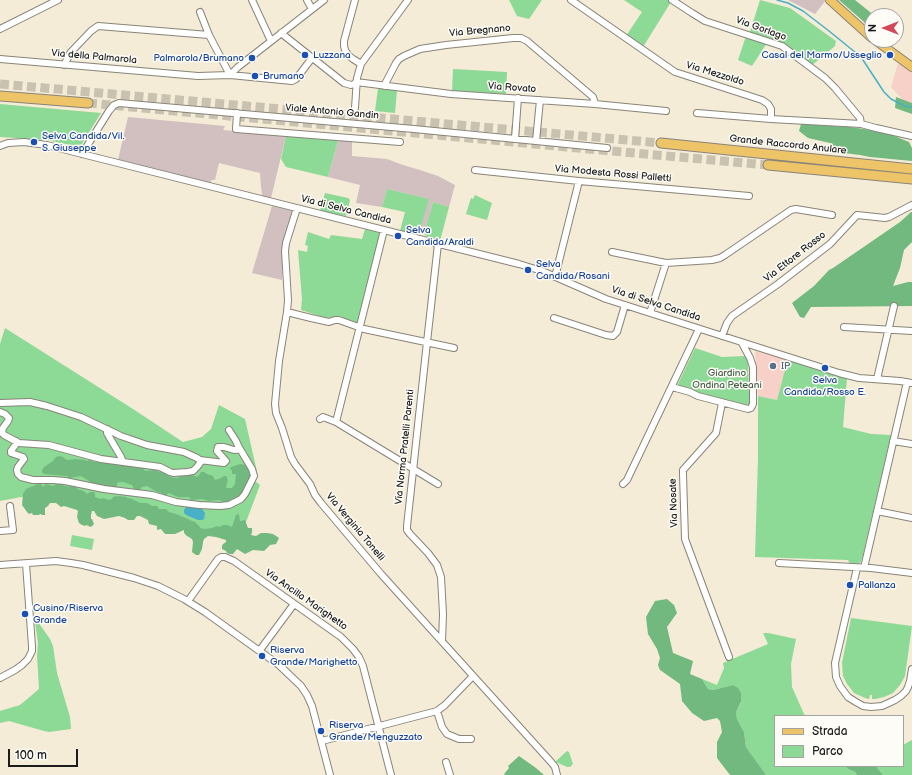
<!DOCTYPE html>
<html>
<head>
<meta charset="utf-8">
<style>
	body { margin:0 }
	#map { position:relative; width:912px; height:775px; overflow:hidden; background:#f4ecd6; font-family:"Balsamiq Sans",sans-serif }
	canvas { display:block }
	.legend { position:absolute; left:774px; top:715px; width:130px; height:52px; box-sizing:border-box; background:#fdfcf7; border:1px solid #a3a29f; margin:0; padding:5px 7px; list-style:none; font-size:12px; color:#1c1c1c }
	.legend li { display:flex; align-items:center; gap:8px; height:20px }
	.legend b { width:20px; border:1px solid #a3a29f }
	.north { position:absolute; left:864px; top:8px; width:40px; height:40px; box-sizing:border-box; background:#fdfcf7; border:1px solid #a3a29f; border-radius:50%; rotate:270deg; font-size:11px; font-weight:700; line-height:16px; text-align:center; color:#1c1c1c }
	.north::after { content:''; display:block; margin:auto; width:14px; height:18px; background:#d1495b; clip-path:polygon(50% 0,100% 100%,50% 72%,0 100%) }
	.scale { position:absolute; left:8px; top:749px; width:70px; height:18px; box-sizing:border-box; border:2px solid #1c1c1c; border-top:0; padding-left:5px; font-size:12px; line-height:14px; white-space:nowrap; color:#1c1c1c; -webkit-text-stroke:3px #fdfcf7; paint-order:stroke }
</style>
</head>
<body>
<div id="map">
<canvas width="912" height="775"></canvas>
<ul class="legend">
<li><b style="height:5px;background:#eec469"></b>Strada</li>
<li><b style="height:11px;background:#8dd996"></b>Parco</li>
</ul>
<div class="north">N</div>
<div class="scale">100 m</div>
</div>
<script>
const ctx = document.querySelector('canvas').getContext('2d');
ctx.lineJoin = 'round';
function paint(path, color) { ctx.fillStyle = color; ctx.fill(path, 'evenodd'); }
const toPath = rows => new Path2D(rows.map(r => 'M' + r).join(''));
function trace(path, color, width, dash) { ctx.strokeStyle = color; ctx.lineWidth = width; ctx.lineCap = dash ? 'butt' : 'round'; ctx.setLineDash(dash || []); ctx.stroke(path); }
function write(font, color, halo, rows, align = 'center') {
  ctx.font = font + ' "Balsamiq Sans",sans-serif'; ctx.lineWidth = 3; ctx.setLineDash([]); ctx.textBaseline = 'middle'; ctx.strokeStyle = halo; ctx.fillStyle = color; for (const [text, x, y, turn = 0] of rows) {
    ctx.save(); ctx.translate(x, y); ctx.rotate((+turn || 0) * Math.PI / 180); ctx.textAlign = isNaN(turn) ? turn : align; if (halo) ctx.strokeText(text, 0, 0); ctx.fillText(text, 0, 0); ctx.restore();
  }
}
paint(toPath([
	[898,63,912,72,912,103,902,99,891,87],
	[755,351,791,360,786,366,777,400,758,396]
]), '#f7d1c7');
paint(toPath([
	[788,0,826,0,815,14],
	[128,117,225,126,223,130,286,136,271,198,261,196,262,194,261,187,260,173,219,163,215,180,211,180,211,183,118,160],
	[338,140,352,142,352,156,387,159,403,165,420,170,438,176,455,185,449,207,433,202,424,234,419,233,428,199,387,189,382,207,356,203,360,185,328,177],
	[272,206,293,211,282,248,282,280,252,273]
]), '#d2bfc0');
paint(toPath([
	[509,0,542,0,529,19,517,16],
	[624,0,668,0,671,2,643,47,626,36,642,12],
	[760,0,790,8,836,41,835,46,811,66,783,43,750,32],
	[746,36,767,43,752,66,738,60],
	[453,69,507,72,506,94,452,91],
	[378,88,397,90,395,113,375,111],
	[0,104,101,113,80,147,47,140,0,137],
	[286,136,338,140,328,177,286,167,281,159],
	[387,189,429,199,419,233,415,235,400,231,405,212,382,207],
	[325,193,348,198,350,200,346,216,320,211],
	[475,195,492,203,487,220,466,214,471,198,473,199],
	[433,202,449,207,440,241,432,240,424,234],
	[365,229,380,233,357,323,340,316,326,318,301,310,302,299,298,250,307,252,308,246,305,245,308,232,329,239,331,235,362,239],
	[5,328,133,409,183,442,202,437,211,429,219,405,245,419,258,476,255,481,260,485,246,522,245,543,189,524,89,503,21,497,0,501,0,344],
	[695,348,722,357,746,356,748,363,749,396,751,403,749,405,747,406,702,394,690,388,678,386,678,384],
	[791,360,833,375,847,378,843,427,871,434,891,435,863,555,861,562,857,564,850,564,848,560,755,557,758,458,758,396,777,400,786,366],
	[72,535,94,539,92,550,70,546],
	[851,618,912,626,905,676,900,685,893,693,884,697,875,699,872,699,872,695,870,695,869,699,865,698,854,693,847,684,843,676,842,663],
	[35,622,38,622,50,639,53,646,57,673,70,717,71,729,49,732,44,731,9,721,0,723,0,711,20,705,39,689,37,656,38,643],
	[763,633,768,633,796,639,791,664,792,687,804,714,806,716,775,716,775,766,845,766,848,769,855,772,857,775,766,775,764,773,746,747,744,732,737,719,736,712,741,703,733,685,713,690,708,689,702,679,717,685,724,668,723,663,768,644],
	[912,740,912,775,883,775,876,766,903,766,903,745],
	[567,751,569,752,573,764,570,767,567,767,556,762,556,761]
]), '#8dd996');
paint(toPath([
	[839,0,855,0,875,16,872,16,872,29],
	[896,97,912,103,912,114,895,108],
	[801,124,850,127,885,132,909,142,912,148,912,161,870,157,860,155,836,152,830,143,808,138,799,131],
	[911,212,912,212,912,242,904,250,900,268,893,286,908,282,912,282,912,306,811,307,804,318,800,317,792,303,814,286,829,270,833,268,900,222],
	[60,456,63,457,67,460,76,459,85,460,87,461,90,460,94,462,128,460,129,459,142,467,145,471,155,470,159,472,162,471,170,477,176,478,178,478,182,475,188,473,197,477,200,474,201,472,204,472,207,474,213,476,215,480,221,478,224,476,226,476,228,480,226,487,227,488,232,488,235,484,236,474,232,474,232,471,230,468,231,467,240,464,246,465,249,469,248,471,250,471,250,479,246,484,245,489,233,501,223,502,219,500,209,501,202,499,191,500,189,497,178,497,169,493,166,495,163,495,162,493,157,492,147,486,142,487,139,490,135,490,132,485,123,482,120,482,117,483,117,489,108,488,107,486,103,487,90,483,89,481,81,476,69,478,67,476,44,474,42,472,42,470,44,467,53,461,56,457],
	[59,483,61,483,64,486,67,486,68,487,70,486,75,486,79,490,81,490,85,492,87,494,90,492,94,492,95,494,95,497,97,498,101,499,104,498,108,500,112,499,113,497,116,496,126,497,127,498,132,499,140,503,147,503,152,506,157,506,159,509,166,509,169,512,176,514,195,522,201,528,205,529,212,528,217,526,219,527,223,525,227,525,232,527,236,515,238,514,239,515,240,521,242,521,243,520,245,520,248,528,252,528,252,532,251,535,256,536,261,533,267,533,273,534,279,538,276,544,270,545,264,551,253,550,245,554,237,549,233,554,230,554,227,553,226,551,222,549,222,546,223,544,226,542,226,540,216,537,208,536,204,539,203,542,202,549,199,555,196,555,192,552,193,542,192,539,187,536,184,533,184,530,175,534,165,534,161,529,157,530,157,526,149,524,148,520,140,516,137,516,134,520,128,520,125,518,119,516,104,519,97,516,94,511,92,511,91,515,91,519,92,519,94,524,91,527,86,525,85,526,82,525,79,523,77,517,78,511,77,510,64,506,61,507,56,503,50,503,48,506,45,508,45,515,42,515,41,514,38,515,33,515,32,513,29,514,27,512,22,505,23,494,26,489,38,484,41,484,43,487,46,484,53,486],
	[667,599,674,605,677,613,667,627,673,653,693,661,690,674,702,679,708,689,713,690,733,685,738,688,741,693,741,702,736,712,737,719,744,732,746,747,766,775,730,775,717,758,717,742,722,732,720,721,717,718,704,721,692,713,682,701,680,684,660,670,658,665,660,658,657,649,648,634,646,617,655,601],
	[519,756,536,768,544,775,505,775,504,774,509,768,508,766],
	[845,766,876,766,883,775,857,775,855,772,848,769]
]), '#72b97f');
paint(toPath([
	[188,506,199,507,202,509,205,513,204,519,202,520,198,520,186,515,184,513,184,510,186,507]
]), '#48b0c7');
trace(toPath([
	[777,0,788,3,803,11,829,31,861,57,884,92,891,99,905,106,912,107]
]), '#48b0c7', 1.5);
trace(toPath([
	[0,84,661,143],
	[88,103,567,147,768,165]
]), '#c9c2b1', 9, [9, 4.5]);
const minor = toPath([
	[252,0,271,41],
	[307,0,312,9],
	[355,0,344,41,344,46,345,50,348,55,353,59,361,64],
	[571,0,675,72,762,100,768,104,771,109,771,119,861,124],
	[672,0,692,13,705,21,782,46,825,78,835,88,860,118,861,124,876,128,912,136],
	[200,12,209,35,230,75],
	[0,29,58,0],
	[281,33,344,83,351,85,354,84,356,82],
	[0,59,198,76,230,75,292,81,296,79,312,58],
	[64,65,71,52,91,31,98,26,209,35],
	[230,75,238,67,324,0],
	[356,82,451,94,595,104,666,111],
	[384,86,396,63,399,59,404,56,420,49,446,45,513,38,521,38,527,41,593,97,595,104],
	[355,108,357,78,361,64,408,0],
	[237,113,236,129,400,142],
	[697,113,771,119],
	[515,139,518,98],
	[536,141,540,100],
	[0,146,8,143,24,142,47,145,82,154,519,264,542,271,606,299,839,373,859,378,900,381,912,383],
	[82,154,109,111,114,105,119,103,414,129,607,148],
	[475,170,579,181,749,196],
	[384,230,336,422,438,484],
	[438,244,427,342,407,526,407,530,410,534,428,553,437,565,441,577,443,614,442,641],
	[612,252,666,263,712,260,720,258,725,255,791,210,796,209,832,215],
	[555,277,579,181],
	[287,312,288,300,285,251,286,243,297,208],
	[650,313,666,263],
	[554,318,606,335,613,336,617,332,625,305],
	[844,327,912,331],
	[722,336,727,323,732,316,778,284,830,244,857,215,885,218,889,217,912,205],
	[454,348,364,329,339,320,335,320,329,322,311,318,287,312,279,361,275,404,276,413,282,428,291,457,295,464,310,484,315,495,321,503,381,574,551,762,555,767,557,775],
	[877,379,894,306],
	[672,387,690,392,698,396,748,409,751,408,753,404,753,367,750,358,742,343],
	[0,403,30,402,47,406,81,417,121,436,147,445,184,452,197,458,200,460,200,463,197,467,193,471,187,472,173,473,170,472,160,467,153,466,101,459,49,445,19,443,4,435,2,433,3,428,8,421,9,418,5,414,0,412],
	[722,403,716,433,683,470,683,474,685,539,729,657],
	[320,419,323,417,336,422],
	[107,429,107,433,121,457,123,462],
	[229,430,236,441,240,450],
	[16,441,16,444,11,451,11,453,23,457,24,459,18,467,17,470,18,474,21,477,33,480,53,480,65,481,104,489,152,495,176,502,199,505,220,506,229,505,241,499,245,494,254,476,252,469,240,449,234,450,224,447,218,447,217,451,225,460,226,461,224,463,200,460],
	[893,441,912,444],
	[623,484,627,480,699,329],
	[877,511,912,518],
	[0,531,13,530,10,506],
	[779,563,871,568,912,573],
	[0,565,56,561,71,563,83,565,134,578,158,586,184,599,205,612,279,665,301,686,307,695,312,706,330,775],
	[857,568,835,663,836,677,840,686,848,697,856,702,863,706,871,707,882,706,895,700,901,696,906,691,908,687,910,681,912,669],
	[864,568,907,382],
	[188,601,218,559,221,557,225,557,234,561,341,637,353,649,359,657,363,666,391,775],
	[260,650,294,604],
	[0,678,15,670,22,665,28,659,32,651,32,646,26,564],
	[437,711,442,727,447,734,459,739,471,739],
	[322,741,437,711,445,705,473,676],
	[446,762,450,775]
]);
const major = toPath([
	[830,0,872,38],
	[875,40,912,67]
]);
const highway = toPath([
	[0,96,88,103],
	[661,143,912,169],
	[768,165,912,179]
]);
trace(minor, '#888479', 8);
trace(major, '#888479', 10);
trace(highway, '#888479', 11);
trace(minor, '#fff', 6);
trace(major, '#eec469', 8);
trace(highway, '#eec469', 9);
for (const [x, y, r, color] of [
	[305,55,4,"#1a4fb4"],
	[890,55,4,"#1a4fb4"],
	[252,58,4,"#1a4fb4"],
	[255,76,4,"#1a4fb4"],
	[34,142,4,"#1a4fb4"],
	[398,236,4,"#1a4fb4"],
	[528,270,4,"#1a4fb4"],
	[773,366,4,"#5c6f8a"],
	[825,368,4,"#1a4fb4"],
	[850,585,4,"#1a4fb4"],
	[25,614,4,"#1a4fb4"],
	[262,656,4,"#1a4fb4"],
	[321,731,4,"#1a4fb4"]
]) { const dot = new Path2D(); dot.arc(x, y, r, 0, 2 * Math.PI); ctx.fillStyle = color; ctx.fill(dot); trace(dot, '#fdfcf7', 1.5); }
write('10px', '#1c1c1c', '#fdfcf7', [
	["Via Gorlago",761,29,20],
	["Via Bregnano",480,31,-5],
	["Via della Palmarola",94,57,5],
	["Via Mezzoldo",715,74,17],
	["Via Rovato",512,88,4],
	["Viale Antonio Gandin",332,112,5],
	["Grande Raccordo Anulare",788,145,6],
	["Via Modesta Rossi Palletti",613,174,5],
	["Via di Selva Candida",346,210,14],
	["Via Ettore Rosso",795,257,-38],
	["Via di Selva Candida",656,304,18],
	["Via Norma Pratelli Parenti",405,447,-84],
	["Via Nosate",674,503,-92],
	["Via Verginia Tonelli",355,527,50],
	["Via Ancilla Marighetto",306,600,35]
]);
write('10px', '#164399', '#fdfcf7', [
	["Luzzana",313,55],
	["Casal del Marmo/Usseglio",882,55,"right"],
	["Palmarola/Brumano",244,58,"right"],
	["Brumano",263,76],
	["Selva Candida/Vil.",42,136],
	["S. Giuseppe",42,148],
	["Selva",406,230],
	["Candida/Araldi",406,242],
	["Selva",536,264],
	["Candida/Rosani",536,276],
	["Selva",825,380,"center"],
	["Candida/Rosso E.",825,392,"center"],
	["Pallanza",858,585],
	["Cusino/Riserva",33,608],
	["Grande",33,620],
	["Riserva",270,650],
	["Grande/Marighetto",270,662],
	["Riserva",329,725],
	["Grande/Menguzzato",329,737]
], 'left');
write('10px', '#4e5e75', '#fdfcf7', [
	["IP",781,366]
], 'left');
write('10px', '#445e47', '#fdfcf7', [
	["Giardino",727,373],
	["Ondina Peteani",727,385]
]);
</script>
</body>
</html>
